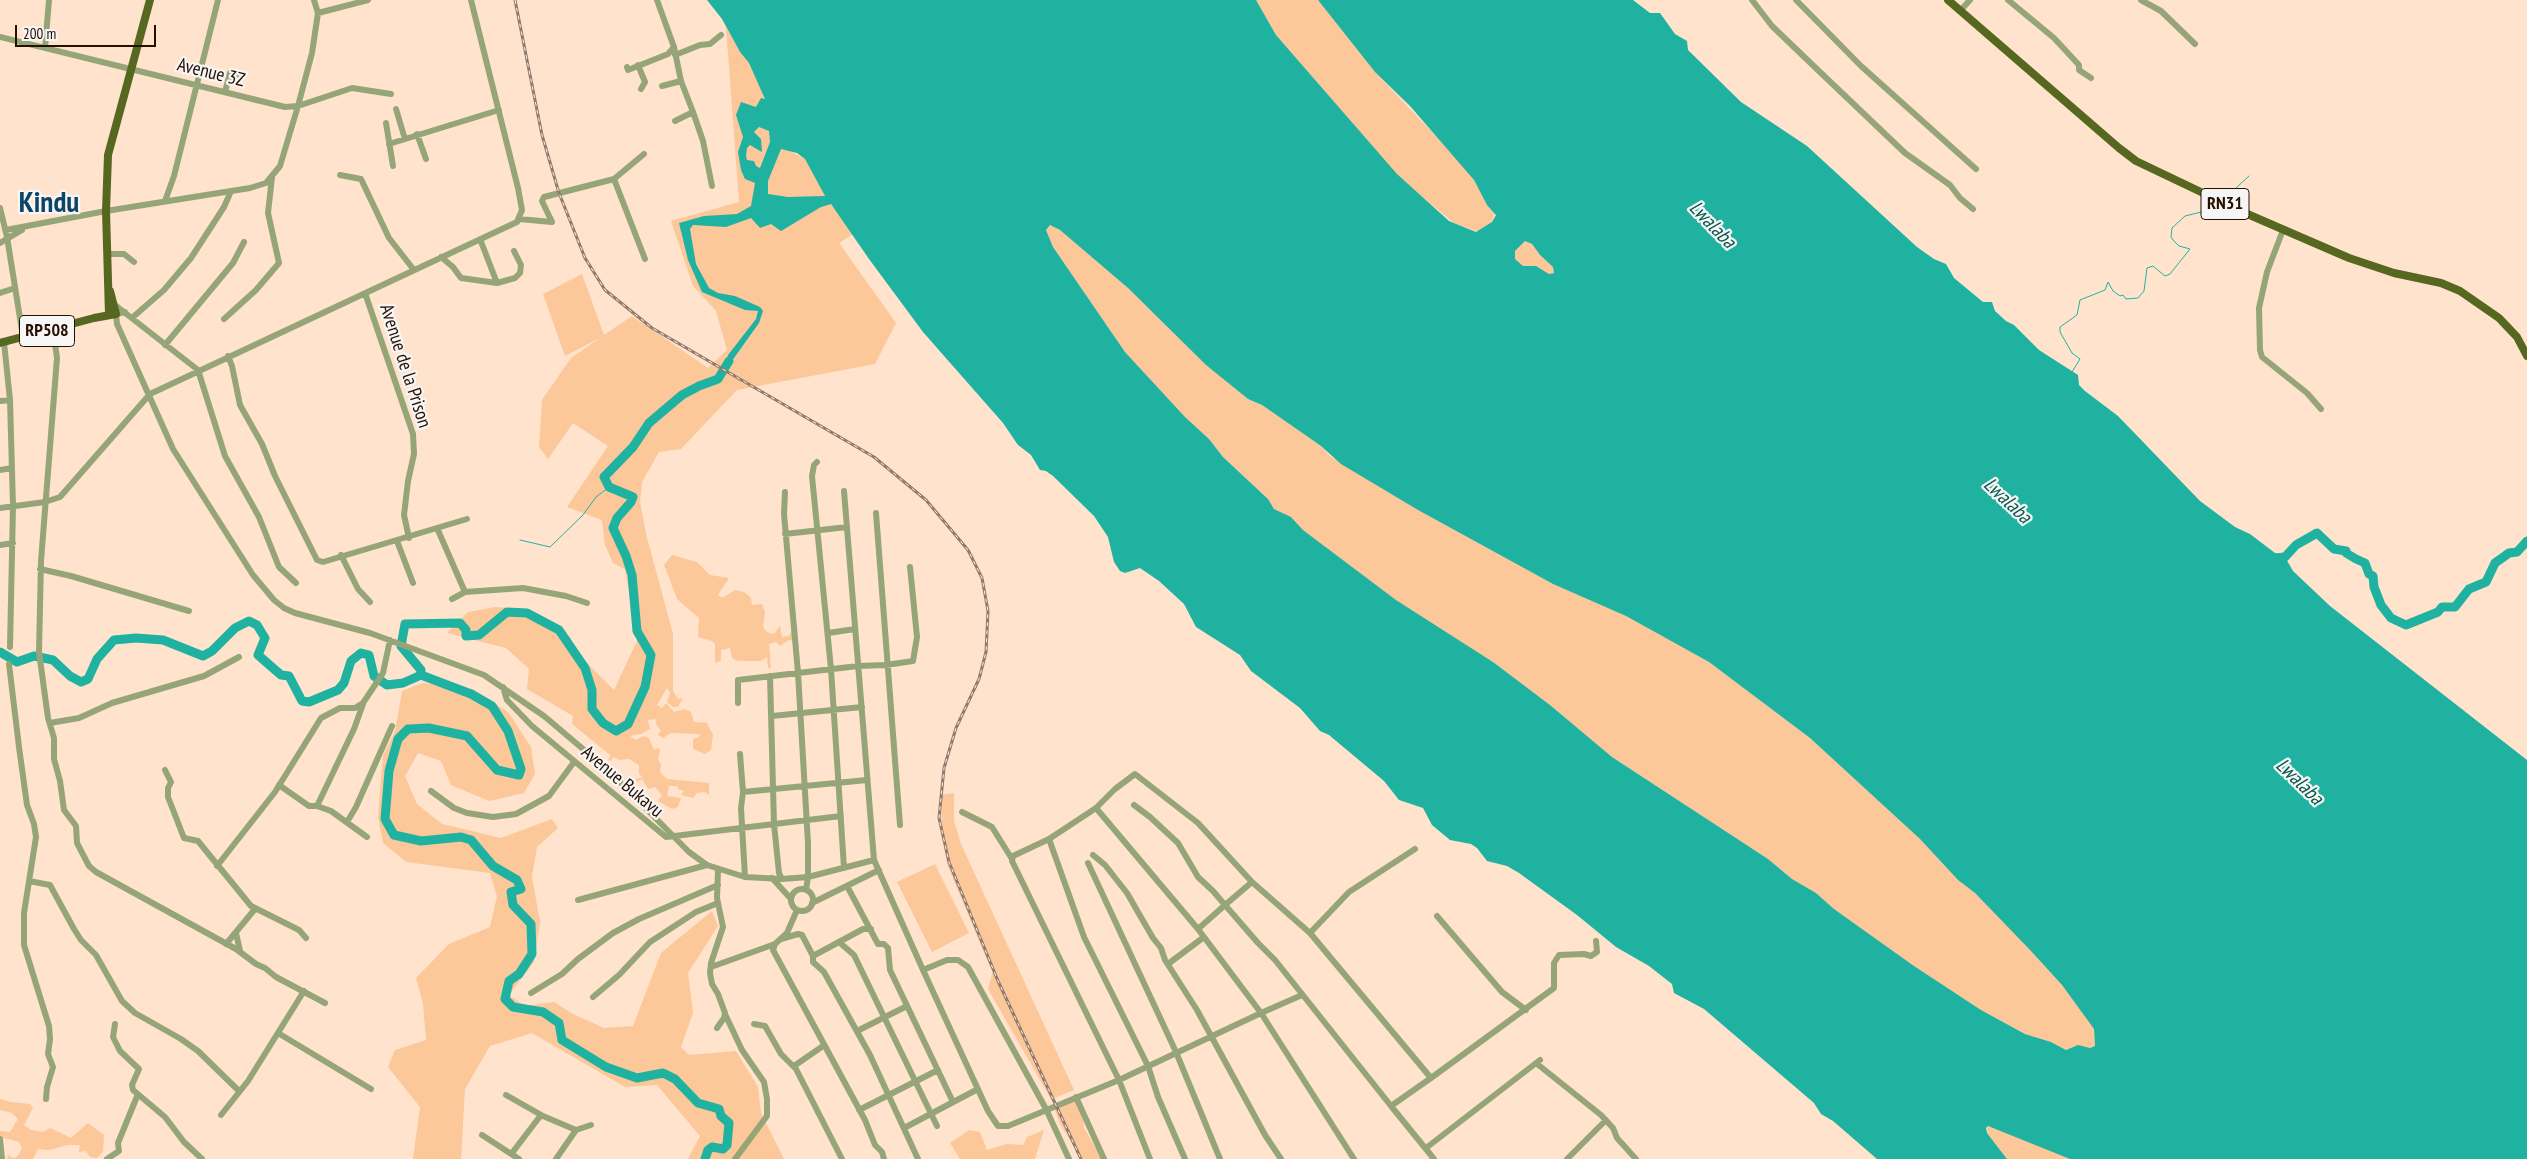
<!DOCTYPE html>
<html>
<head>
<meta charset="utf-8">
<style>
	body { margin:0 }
	#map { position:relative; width:2527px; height:1159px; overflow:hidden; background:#ffe3cd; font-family:"PT Sans Narrow",sans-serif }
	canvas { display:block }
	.scale { position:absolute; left:15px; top:25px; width:141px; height:22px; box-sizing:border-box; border:2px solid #270f00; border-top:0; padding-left:6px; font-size:15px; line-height:18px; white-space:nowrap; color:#270f00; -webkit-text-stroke:4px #f6f6f6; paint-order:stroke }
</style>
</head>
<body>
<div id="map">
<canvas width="2527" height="1159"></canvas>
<div class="scale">200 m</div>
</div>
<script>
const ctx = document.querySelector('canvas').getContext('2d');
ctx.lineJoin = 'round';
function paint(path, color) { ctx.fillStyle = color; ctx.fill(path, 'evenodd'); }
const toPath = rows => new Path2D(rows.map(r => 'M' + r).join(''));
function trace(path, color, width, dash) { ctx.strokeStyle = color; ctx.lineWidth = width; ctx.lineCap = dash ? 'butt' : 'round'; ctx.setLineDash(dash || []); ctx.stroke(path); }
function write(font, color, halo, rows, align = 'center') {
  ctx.font = font + ' "PT Sans Narrow",sans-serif'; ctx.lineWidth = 4.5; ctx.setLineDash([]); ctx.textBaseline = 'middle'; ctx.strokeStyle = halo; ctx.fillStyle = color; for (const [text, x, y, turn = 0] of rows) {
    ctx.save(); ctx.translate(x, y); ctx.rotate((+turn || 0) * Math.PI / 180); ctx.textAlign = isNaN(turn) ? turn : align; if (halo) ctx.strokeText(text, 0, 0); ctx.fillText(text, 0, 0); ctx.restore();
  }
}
paint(toPath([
	[1256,0,1318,0,1375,72,1464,166,1495,212,1492,222,1479,232,1454,223,1402,180,1276,35],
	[719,15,740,52,749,63,763,89,765,99,792,152,805,159,825,196,853,234,839,243,896,323,875,364,737,390,681,449,659,452,642,482,640,502,646,534,673,634,673,691,678,699,683,698,678,707,673,707,667,702,670,693,667,688,657,705,662,708,666,703,674,712,684,709,691,712,694,722,707,723,713,735,711,750,705,754,693,749,693,739,699,737,700,734,671,733,663,738,658,735,661,730,657,726,655,719,648,720,650,729,641,734,630,736,636,740,644,736,649,738,654,750,657,748,660,750,658,759,661,765,660,772,667,779,709,783,709,795,705,792,697,793,693,798,681,795,684,790,679,790,677,786,669,786,667,796,681,798,678,807,672,809,658,801,662,795,655,787,648,789,642,779,637,782,636,779,643,777,639,774,639,765,629,759,619,760,614,757,610,761,608,759,611,756,609,754,572,724,573,716,527,689,529,669,506,648,447,633,468,612,495,607,524,609,569,636,582,658,614,690,637,641,625,569,613,563,605,545,602,520,567,507,608,446,573,423,548,459,539,447,542,400,571,358,600,338,565,356,543,294,582,274,604,335,632,316,708,368,727,350,716,311,693,286,671,221,739,202,726,27],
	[1050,225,1060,230,1128,288,1206,365,1248,399,1262,405,1321,446,1330,456,1418,510,1553,584,1626,616,1709,662,1810,738,1920,839,1958,880,1975,893,2030,950,2062,985,2094,1029,2095,1046,2090,1048,2076,1046,2066,1050,2051,1042,2025,1034,1981,1010,1914,966,1834,909,1816,893,1792,879,1768,859,1612,757,1550,705,1493,662,1396,600,1303,530,1291,517,1274,509,1268,499,1223,457,1209,439,1185,417,1125,352,1053,247,1046,230],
	[1525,241,1532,244,1540,255,1553,267,1554,273,1549,274,1539,268,1523,266,1515,259,1515,251],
	[672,555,697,562,710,575,729,578,718,595,722,598,735,590,744,592,751,598,752,605,762,604,765,612,763,627,767,632,774,634,780,626,782,637,789,636,792,630,793,641,789,640,780,646,776,642,769,644,771,668,768,668,767,657,761,661,738,661,732,658,730,648,721,650,721,661,715,663,715,644,712,641,698,637,699,618,677,599,668,575,664,565],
	[423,683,473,689,509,713,531,747,535,774,524,793,489,801,451,785,441,761,418,753,405,776,417,804,442,824,501,838,552,819,558,828,537,847,532,877,540,922,534,962,509,995,525,1006,554,1002,573,1014,604,1028,633,1026,661,953,712,911,718,926,688,973,693,1013,681,1047,689,1055,736,1051,758,1087,761,1113,784,1159,688,1159,700,1136,657,1085,625,1087,532,1033,490,1046,465,1089,461,1159,413,1159,420,1107,388,1067,395,1050,426,1040,423,1004,416,978,449,944,490,927,497,896,490,873,406,862,383,843,378,817,383,756,395,731,402,691],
	[954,793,954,821,961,844,1074,1090,1057,1097,1051,1099,988,989,994,967,990,967,947,864,942,834,941,795],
	[935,864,969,933,932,952,897,882],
	[1075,1098,1084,1123,1084,1128,1102,1159,1082,1159,1060,1124,1053,1105],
	[0,1099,10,1102,30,1104,33,1108,24,1125,31,1130,43,1132,50,1128,71,1138,88,1123,104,1135,103,1152,97,1158,90,1157,86,1151,79,1152,80,1145,68,1145,49,1150,38,1149,33,1159,7,1159,8,1155,13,1158,18,1156,22,1148,19,1142,0,1137,0,1131,10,1132,18,1119,12,1113,0,1110],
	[1987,1126,2014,1135,2070,1159,2007,1159,1987,1133],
	[969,1130,980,1132,987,1150,1007,1144,1023,1145,1027,1137,1044,1130,1035,1159,960,1159,950,1143]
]), '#fcc799');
paint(toPath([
	[707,0,1256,0,1276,35,1397,174,1449,221,1476,232,1492,222,1496,215,1487,205,1474,180,1410,106,1375,72,1318,0,1633,0,1650,13,1660,13,1675,34,1687,41,1688,50,1741,102,1807,146,1917,247,1934,259,1946,264,1954,278,1983,302,1992,302,1995,311,2006,321,2014,325,2039,350,2078,375,2079,385,2085,391,2118,416,2200,501,2235,527,2250,534,2275,553,2285,557,2293,571,2330,606,2527,760,2527,1159,2070,1159,1988,1126,1986,1128,1987,1133,2007,1159,1877,1159,1833,1121,1821,1114,1814,1103,1704,1009,1674,993,1672,984,1649,966,1616,947,1577,915,1519,873,1507,866,1487,861,1477,848,1471,844,1450,840,1432,825,1423,808,1399,800,1384,781,1329,735,1320,731,1300,708,1251,671,1240,655,1196,627,1184,604,1159,581,1140,568,1125,573,1120,571,1114,562,1108,537,1094,516,1053,476,1046,471,1040,470,1031,455,1018,445,1003,423,923,332,869,259,831,204,821,207,781,231,771,224,760,228,751,218,726,227,693,225,690,229,696,264,709,288,718,293,735,296,760,307,763,311,759,323,724,372,728,355,756,319,758,311,745,310,702,292,688,260,679,223,704,216,737,214,751,206,755,183,745,179,741,170,738,152,743,137,736,115,741,102,756,107,761,98,765,99,749,63,740,52,722,19],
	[759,127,769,131,770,142,760,168,756,166,754,161,747,160,746,156,747,148,750,145,762,152,761,139,754,132],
	[781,149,797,153,805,159,825,196,788,197,768,194,768,181],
	[1050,225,1060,230,1128,288,1206,365,1248,399,1262,405,1321,446,1341,464,1418,510,1553,584,1626,616,1709,662,1810,738,1920,839,1958,880,1975,893,2030,950,2062,985,2094,1029,2095,1046,2090,1048,2078,1045,2066,1050,2051,1042,2025,1034,1981,1010,1914,966,1834,909,1816,893,1792,879,1768,859,1612,757,1550,705,1493,662,1396,600,1303,530,1291,517,1274,509,1268,499,1223,457,1209,439,1185,417,1125,352,1053,247,1046,230],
	[1525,241,1532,244,1540,255,1553,267,1554,273,1549,274,1536,266,1523,266,1515,259,1515,251]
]), '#20b2a0');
trace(toPath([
	[2224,199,2249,176],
	[2072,372,2080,359,2072,353,2060,332,2060,327,2077,315,2080,300,2105,290,2108,282,2113,291,2120,296,2123,295,2126,299,2138,298,2144,291,2147,268,2153,266,2165,276,2170,274,2190,249,2179,246,2174,241,2171,237,2172,228,2185,216,2209,210,2213,214,2220,205],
	[520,540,550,547,583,515,596,497,609,487]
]), '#20b2a0', 1);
trace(toPath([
	[2275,558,2285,557,2296,545,2317,533,2334,549,2346,551,2346,553,2356,559,2365,563,2369,574,2373,576,2374,587,2381,605,2391,618,2406,625,2438,612,2442,607,2455,607,2469,589,2486,582,2495,563,2509,553,2517,552,2527,541],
	[0,652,17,662,34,656,53,660,70,676,81,682,88,679,97,659,114,640,136,638,163,640,203,656,212,651,235,628,249,621,257,625,265,638,258,655,281,675,289,676,302,701,309,702,338,690,344,683,351,661,361,653,369,655,374,676,387,685,403,683,421,675,421,670,401,646,405,624,460,623,466,630,466,636,479,635,507,612,527,613,559,630,585,668,592,690,592,709,603,723,616,731,628,724,645,687,651,655,637,631,632,575,626,556,613,528,617,518,631,502,633,497,609,487,604,477,633,447,649,423,682,395,699,386,718,379,729,361],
	[421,675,471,694,492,706,508,731,521,769,519,775,497,770,467,736,429,728,408,729,398,739,389,771,385,819,394,835,421,841,461,837,471,840,493,866,517,880,521,889,511,892,513,905,531,924,532,954,519,974,509,981,505,999,513,1007,543,1012,559,1023,562,1040,606,1067,637,1078,663,1073,675,1079,698,1103,719,1109,721,1116,729,1123,727,1145,723,1149,712,1147,708,1150,705,1159]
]), '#20b2a0', 9);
trace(toPath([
	[657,0,674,47,681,81,693,112,675,121],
	[1752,0,1772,26,1821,73,1905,153,1950,185,1960,198,1973,209],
	[1796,0,1861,66,1976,169],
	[2008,0,2054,38,2079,65,2079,70,2091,78],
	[2141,0,2161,11,2195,44],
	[1960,11,1970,0],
	[318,13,368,0],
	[0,37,285,107,298,106,352,88,391,94],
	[45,48,49,0],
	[675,55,700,45,710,44,721,35],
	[638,65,645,82,641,89],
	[627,67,628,70,668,54,674,47],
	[662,86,681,81],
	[225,92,230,73,241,75],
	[396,109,405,139],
	[693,112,703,141,712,186],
	[386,123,393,166],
	[417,134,426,159],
	[389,144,499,110],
	[340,175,361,179,389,238,414,270],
	[614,179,645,259],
	[165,201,174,176,218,0],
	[0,208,7,237,23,337],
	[519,219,552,222,542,201,544,197,614,179,644,154],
	[6,230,106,211,250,188,266,183,280,166,298,106,312,53,318,13,314,0],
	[2283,230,2267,272,2259,308,2260,350,2262,357,2307,393,2321,409],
	[480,239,497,283],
	[0,243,22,230],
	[108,254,124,254,134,262],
	[441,257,453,267,461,278,497,283,515,278,520,273,521,265,514,251],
	[0,293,15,288],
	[365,293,413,434,414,454,408,481,404,515,409,538],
	[115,305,198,370,225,456,259,517,279,567,296,583],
	[125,312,116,314,117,324,173,449,253,575,274,600,284,608,295,613,370,633,484,675,544,716,609,771,689,852,707,865,745,877,782,879,808,877,874,860,923,970,947,960,958,960,968,967,1046,1109,1069,1159],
	[133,317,164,290,191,258,224,207,231,191],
	[224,319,256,290,279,263,268,213,272,177],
	[53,329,57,358,41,561,39,652,48,718,54,738,54,759,60,781,64,810,76,826,77,843,89,866,96,872,236,949,256,964,265,968,276,977,325,1003],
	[4,342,10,400,13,506,10,647],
	[165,345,233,263,244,242],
	[228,356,232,366,240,405,262,444,275,476,317,560,323,562,467,519],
	[0,401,10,400],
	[817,462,814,465,812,476,831,669,844,868],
	[0,470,12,468],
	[844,491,874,860],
	[785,492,784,514,798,673,808,843,808,877,806,890],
	[0,508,45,502,60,497,150,394,517,222,522,210,518,188,471,0],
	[876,513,900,825],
	[437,528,465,592],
	[785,534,847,527],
	[397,541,413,583],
	[0,545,13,543],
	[341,555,358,589,370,602],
	[40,569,71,576,189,611],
	[452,599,465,592,523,588,566,596,587,603],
	[828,633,855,629],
	[9,664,19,747,27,805,34,824,36,837,24,913,24,945,49,1026,50,1039,48,1054,53,1067,47,1087,46,1099],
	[770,676,774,824,779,873,782,879],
	[503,687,507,700,532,726,666,837,841,816],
	[738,703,738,680,858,666,886,665,913,661,917,637,910,567],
	[772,716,862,707],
	[50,723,79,718,112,703,204,676,239,657],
	[740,754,743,792,741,808,745,877],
	[165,770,171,782,168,788,168,797,184,838,198,841,251,906,299,930,306,938],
	[279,785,309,806,317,806,331,811,367,837],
	[431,791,454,808,467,813,493,817,516,814,549,796,574,762],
	[743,792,867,780],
	[317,806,354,729,363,704],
	[1096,808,1049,839,1013,856,1012,861,1119,1080,1150,1159],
	[962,812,992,827,1012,859],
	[347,822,356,807,392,726],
	[1049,839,1084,937,1148,1066,1158,1097,1185,1159],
	[1093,855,1105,865,1127,893,1153,938,1161,948,1165,960,1197,1010,1265,1135,1281,1159],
	[1088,863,1176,1052,1220,1159],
	[217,866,275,792,321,718,340,708,355,708,363,703,383,673,390,640],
	[772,878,791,899],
	[29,881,50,885,74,929,81,940,96,955,122,1001,135,1013,181,1039,198,1051,239,1091],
	[847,886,878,944,884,944,888,948,890,970,953,1102],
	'791 900a11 11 0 1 1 22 0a11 11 0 1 1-22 0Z',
	[578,900,707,865],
	[812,903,879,870],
	[797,910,787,933,775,944,773,950,865,1120,875,1145,882,1152,884,1159],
	[1437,916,1502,992,1526,1010],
	[1198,929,1096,808,1115,789,1135,774,1198,823,1252,882],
	[236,933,240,951],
	[1310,933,1349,892,1415,849],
	[781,939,798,934,802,935,813,956,813,962,824,972,870,1055,918,1159],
	[839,942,854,955,937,1126],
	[226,944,255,909],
	[813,956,863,929,871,929],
	[1168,964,1204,937],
	[711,967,775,944],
	[923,970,988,1111,998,1126,1008,1126,1119,1080,1261,1013,1198,929,1225,905,1252,882,1310,933,1431,1078,1391,1106,1275,960,1258,943,1225,905,1213,891,1198,877,1178,843,1150,817,1134,805],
	[531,993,562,974,578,959,613,933,639,919,718,885],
	[1302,995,1261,1013,1354,1159],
	[593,997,619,975,650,942,696,912,718,903],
	[725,1014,742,1050,764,1082,767,1099,767,1116,735,1159],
	[115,1024,113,1037,120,1051,139,1069,132,1085,133,1090,165,1117,184,1142,202,1159],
	[754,1024,765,1026,781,1054,796,1069,842,1159],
	[717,1028,724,1018,725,1013,718,994,712,984,710,973,711,963,723,927,717,898,718,870],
	[857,1031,907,1006],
	[278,1033,371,1089],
	[1536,1063,1601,1115,1613,1128,1617,1138,1636,1159],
	[794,1066,823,1046],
	[1431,1078,1554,988,1554,963,1559,955,1584,954,1591,956,1597,952,1596,941],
	[506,1095,543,1116,576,1130],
	[1076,1097,1104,1159],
	[1391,1106,1434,1159],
	[859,1110,938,1070],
	[221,1115,248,1081,304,991],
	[904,1128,978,1089],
	[482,1135,519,1159],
	[0,1139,2,1159],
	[1426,1148,1540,1060],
	[512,1153,541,1115],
	[107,1159,119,1151,118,1143,138,1094],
	[556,1159,576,1130,591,1125],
	[1567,1159,1606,1120]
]), '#96a577', 6);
trace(toPath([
	[1948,0,2119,148,2136,161,2245,213,2349,258,2394,273,2441,283,2460,291,2499,318,2517,337,2527,356],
	[109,315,106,211,108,155,150,0],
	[0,343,94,318,116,314,110,291]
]), '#56681f', 8);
const rail = toPath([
	[515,0,542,135,559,193,585,258,605,290,652,328,874,457,926,500,968,550,982,578,988,611,986,652,979,679,956,728,944,768,939,818,949,862,998,981,1081,1159]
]);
trace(rail, '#937966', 3);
trace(rail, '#f6f6f6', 1, [4]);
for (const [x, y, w] of [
	[2225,204,48],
	[47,331,55]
]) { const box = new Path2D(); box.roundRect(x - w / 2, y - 15.5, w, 31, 4); ctx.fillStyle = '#f6f6f6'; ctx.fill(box); trace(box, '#270f00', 1); }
write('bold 18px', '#270f00', null, [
	["RN31",2225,204],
	["RP508",47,331]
]);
write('19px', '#270f00', '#f6f6f6', [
	["Avenue 3Z",211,73,14],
	["Avenue de la Prison",405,366,72],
	["Avenue Bukavu",622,782,40]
]);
write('italic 20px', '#08574d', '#f6f6f6', [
	["Lwalaba",1712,225,46],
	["Lwalaba",2007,501,43],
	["Lwalaba",2299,782,44]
]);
write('bold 29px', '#0d4466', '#f6f6f6', [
	["Kindu",49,204]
]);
</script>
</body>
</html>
